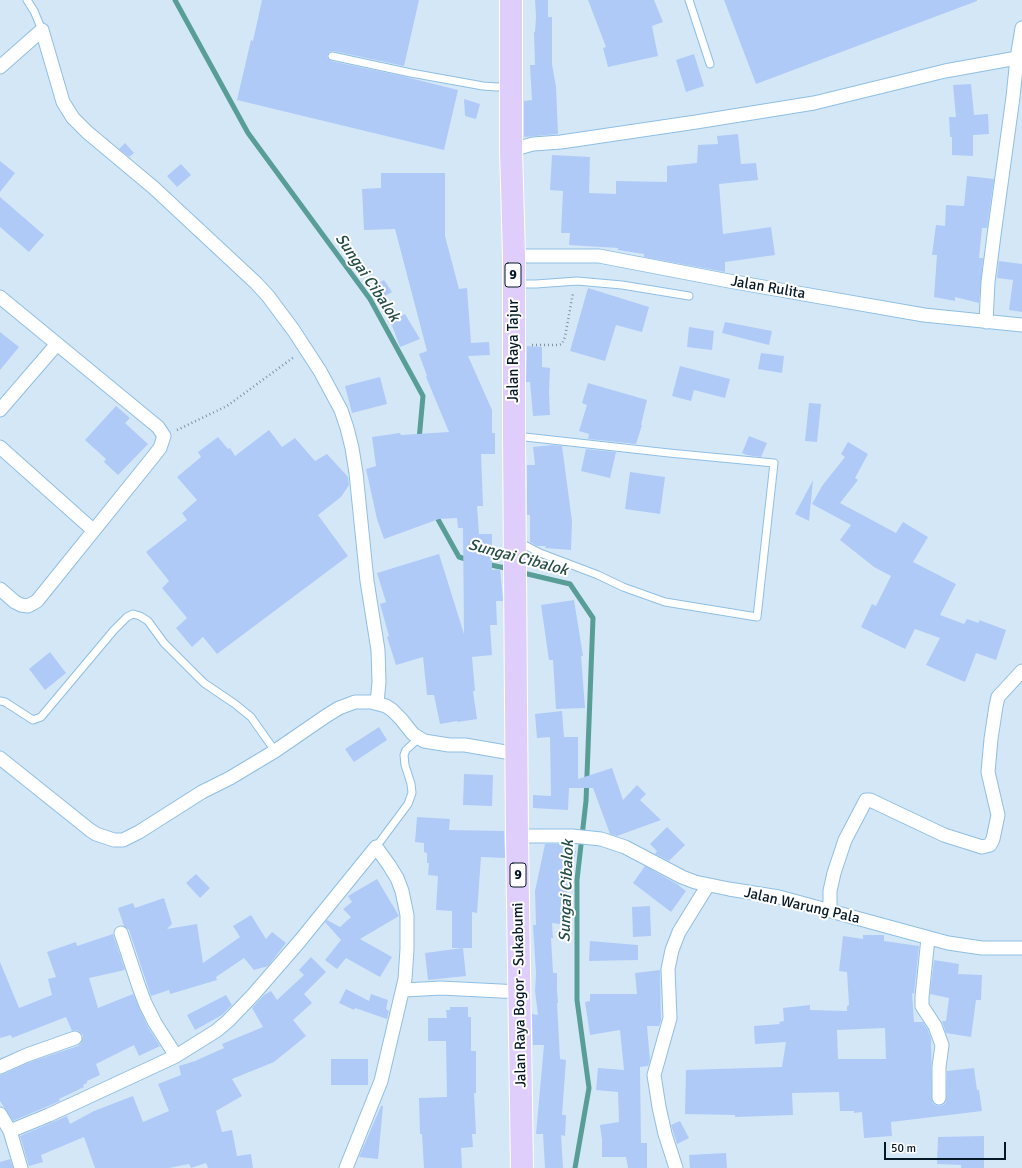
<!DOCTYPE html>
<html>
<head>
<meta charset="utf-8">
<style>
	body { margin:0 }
	#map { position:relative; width:1022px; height:1168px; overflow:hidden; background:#d4e7f7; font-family:Signika,sans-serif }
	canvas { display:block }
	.scale { position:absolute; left:884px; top:1142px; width:122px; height:18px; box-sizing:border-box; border:2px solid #061926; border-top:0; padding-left:5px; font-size:12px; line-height:14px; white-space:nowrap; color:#061926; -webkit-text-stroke:3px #fff; paint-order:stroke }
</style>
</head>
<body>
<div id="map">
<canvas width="1022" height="1168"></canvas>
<div class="scale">50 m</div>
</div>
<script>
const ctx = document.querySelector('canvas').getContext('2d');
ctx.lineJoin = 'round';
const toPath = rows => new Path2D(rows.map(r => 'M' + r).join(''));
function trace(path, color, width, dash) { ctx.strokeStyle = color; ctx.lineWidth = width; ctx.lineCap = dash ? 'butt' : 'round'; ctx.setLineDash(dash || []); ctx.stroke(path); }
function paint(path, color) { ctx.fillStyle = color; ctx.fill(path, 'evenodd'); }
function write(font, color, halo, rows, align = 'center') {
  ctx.font = font + ' Signika,sans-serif'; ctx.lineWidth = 4; ctx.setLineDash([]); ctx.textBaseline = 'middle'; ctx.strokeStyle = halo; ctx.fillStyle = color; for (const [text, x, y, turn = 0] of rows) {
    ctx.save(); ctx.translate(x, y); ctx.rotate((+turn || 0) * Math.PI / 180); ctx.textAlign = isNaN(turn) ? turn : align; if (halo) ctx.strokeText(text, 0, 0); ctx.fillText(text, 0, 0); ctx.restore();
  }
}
trace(toPath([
	[175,0,248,133,370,299,423,396,419,440],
	[435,514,459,557,469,560],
	[486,564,510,569],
	[519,572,570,584,593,618,586,801,577,880,577,1000,589,1088,575,1168]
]), '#599d97', 5);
paint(toPath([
	[262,0,419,0,404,66,333,51,329,52,327,57,331,61,402,76,458,90,444,150,237,100,251,40,253,41],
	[535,0,548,0,548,17,552,17,552,64,556,87,558,134,524,137,524,101,532,100,530,65,535,65,534,32,535,32,536,17],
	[588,0,654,0,663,22,652,26,658,56,608,67,603,48,606,47],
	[724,0,977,0,977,1,756,84],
	[694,54,704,86,686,92,676,60],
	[971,84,974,115,988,114,989,134,973,135,973,156,952,155,952,137,950,137,949,117,956,117,953,85],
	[464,99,480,104,476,119,465,116],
	[738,134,741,164,756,163,758,180,719,184,723,234,771,227,775,255,725,262,725,272,644,257,644,254,618,250,618,248,569,245,570,233,561,233,563,191,550,190,552,155,590,157,589,193,616,194,616,181,667,182,667,166,697,163,698,145,718,144,717,136],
	[125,143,134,153,129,157,119,149],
	[0,161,15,173,0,192],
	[181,164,191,175,177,187,167,176],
	[381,173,445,173,445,236,459,289,467,288,471,343,489,342,490,355,468,356,492,410,492,433,495,433,495,454,481,454,483,506,477,506,479,534,492,534,492,570,500,569,503,601,496,601,497,625,490,625,492,655,472,657,475,691,473,691,477,719,458,722,457,721,440,724,434,695,427,695,423,657,396,665,387,637,389,636,380,604,386,602,377,573,439,554,464,634,463,528,458,528,457,518,439,519,384,539,377,519,366,469,376,466,372,437,400,433,401,435,449,432,426,377,427,376,419,354,427,351,395,229,364,230,362,189,381,188],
	[967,176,994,179,987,228,982,228,979,258,983,258,979,303,955,297,955,301,934,297,937,255,932,255,936,225,945,226,946,205,964,206],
	[0,197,44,235,29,252,0,227],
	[999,261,1022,264,1022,312,1009,310,1013,280,997,278],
	[384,280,392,292,379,299,372,287],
	[588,288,649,307,642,332,616,325,605,361,570,351],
	[405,314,420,339,400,347,390,320],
	[725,322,772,331,769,345,722,333],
	[689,327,714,331,712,350,687,347],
	[0,332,19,347,0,370],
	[527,346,542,347,542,367,550,368,549,392,550,415,533,416,530,382,526,382],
	[761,353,784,356,782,373,758,369],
	[680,366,730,379,725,398,694,390,691,401,672,396],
	[380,377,387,404,352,413,345,386],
	[588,383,647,400,641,425,642,425,636,444,588,439,589,434,579,431,587,405,582,403],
	[809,403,821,404,817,442,805,441],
	[116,406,130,418,125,423,148,444,118,475,104,462,106,459,85,440],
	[269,430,282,447,295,438,315,461,327,454,348,477,349,485,341,497,318,515,348,556,217,654,203,637,192,647,176,628,187,618,162,588,169,581,146,552,187,520,182,513,197,500,177,477,201,457,198,452,218,437,228,449,230,448,235,456],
	[749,436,767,443,761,457,747,455,742,453],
	[848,442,868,454,855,478,858,480,840,503,896,533,903,522,928,537,913,562,956,584,940,615,964,624,967,619,979,623,979,620,1006,630,996,660,976,653,965,682,926,665,940,638,915,629,905,649,861,627,872,604,876,606,891,576,874,567,840,540,851,525,812,504,822,486,845,457,841,454],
	[553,445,562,446,572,521,571,550,545,548,546,546,537,546,530,542,530,515,527,515,527,465,535,465,533,447],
	[586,449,616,452,610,478,581,471],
	[630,472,665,477,660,514,625,509],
	[813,480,809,521,795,514],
	[574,600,583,656,581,656,585,708,556,709,553,660,549,660,541,605],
	[50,652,66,673,45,690,29,669],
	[562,711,564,737,578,737,578,779,612,768,623,800,637,785,646,794,640,800,661,820,617,836,610,834,593,788,569,788,568,810,533,808,533,795,551,796,550,737,537,738,535,714],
	[379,727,387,740,354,762,345,749],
	[464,774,493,775,492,806,463,805],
	[417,817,450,819,449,830,504,831,505,858,481,857,477,913,472,912,472,948,452,948,452,911,436,910,438,876,428,875,429,863,427,863,427,853,424,852,424,843,415,842],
	[667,827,685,845,669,861,655,854,657,851,650,844],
	[545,844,566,844,566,849,576,851,560,924,552,923,553,938,551,938,553,973,557,973,557,990,558,1003,557,1003,560,1059,566,1060,562,1115,566,1115,565,1136,561,1135,563,1168,545,1168,543,1134,536,1134,544,1045,533,1045,532,1014,538,1015,535,991,536,973,533,925,536,925,535,891],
	[645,866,677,884,686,891,671,912,633,883],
	[196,874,210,888,200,898,186,883],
	[377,879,399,916,360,939,392,957,380,977,346,958,337,969,325,960,341,940,325,922,327,920,340,927,351,917,343,909,352,902,348,896],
	[164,898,172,924,167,929,197,924,203,963,240,937,233,926,251,915,266,939,272,932,286,943,268,966,254,970,244,958,216,977,217,980,170,994,169,990,151,996,129,930,124,926,118,908,133,903,135,908],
	[650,906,651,936,633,937,632,907],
	[113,934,125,970,89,978,98,1008,133,994,148,1027,160,1046,139,1056,134,1045,96,1064,100,1075,87,1081,87,1083,83,1085,84,1087,59,1099,60,1101,13,1121,0,1101,0,1075,30,1062,78,1046,81,1043,83,1036,80,1032,77,1030,72,1031,66,1017,12,1038,11,1035,0,1038,0,962,19,1008,52,995,48,979,56,977,47,952,76,942,77,946],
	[863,935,884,935,884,941,919,946,914,994,912,993,914,1022,923,1022,928,1030,931,1038,932,1102,935,1105,939,1106,943,1105,946,1102,947,1071,974,1068,977,1090,979,1090,982,1111,891,1122,892,1136,864,1138,862,1112,854,1113,854,1111,840,1111,839,1092,792,1093,793,1115,735,1117,735,1115,685,1114,686,1070,782,1067,786,1042,755,1044,754,1026,780,1024,779,1022,784,1021,783,1008,810,1005,810,1010,847,1011,847,1006,849,1005,847,972,839,971,843,936,863,939],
	[885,1028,886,1059,838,1059,837,1030],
	[590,941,638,945,638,960,589,961],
	[463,948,466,976,428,980,425,953],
	[311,957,326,972,304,994,312,1003,293,1020,306,1036,274,1062,232,1079,242,1096,216,1111,222,1132,232,1130,237,1156,251,1154,253,1168,208,1168,206,1163,191,1168,189,1164,169,1168,95,1168,84,1137,41,1155,43,1162,29,1166,20,1136,67,1116,70,1124,94,1111,133,1096,143,1122,169,1111,158,1084,181,1075,179,1066,195,1061,224,1048,222,1044,263,1027,252,1008,264,995,271,991,277,1000,304,975,299,970],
	[934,960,959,964,958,974,982,975,981,1000,976,1000,971,1037,946,1033,942,1021,946,1021,949,998,930,994],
	[660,970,661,1021,659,1026,647,1026,650,1061,648,1066,640,1067,641,1143,647,1143,647,1168,628,1168,626,1157,602,1157,602,1140,600,1125,619,1122,618,1092,596,1090,598,1068,624,1070,620,1030,590,1035,585,1002,590,1001,590,994,637,994,635,973],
	[346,989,369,1001,371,994,388,1000,386,1009,389,1011,387,1019,355,1008,354,1010,339,1003],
	[226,995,232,1005,222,1015,195,1030,187,1015],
	[450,1007,468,1007,468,1017,471,1017,471,1051,476,1051,476,1093,474,1093,476,1134,472,1134,473,1147,461,1148,462,1168,424,1168,422,1134,420,1134,419,1098,447,1097,446,1041,428,1041,428,1018,447,1018,446,1010,450,1010],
	[331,1059,368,1059,368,1085,331,1085],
	[381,1106,383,1106,378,1159,359,1157],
	[680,1121,689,1138,677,1144,671,1125],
	[984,1136,984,1168,961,1168,961,1165,937,1164,938,1137],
	[726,1153,727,1168,690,1168,689,1155],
	[10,1159,13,1168,0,1168,0,1162]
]), '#b0caf8');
const service = toPath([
	[27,0,34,11,42,30],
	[689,0,710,64],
	[332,56,411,73,483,86,497,87,508,86],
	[516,284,536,284,577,281,622,285,689,296],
	[516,436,669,453,774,463,757,617,665,602,623,587,598,575,540,553,517,541],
	[0,701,5,702,33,720,41,717,114,630,127,617,133,614,140,616,148,621,164,643,204,683,235,704,251,717,275,751],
	[376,847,408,804,412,793,411,784,405,765,404,755,406,750,418,739]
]);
const minor = toPath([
	[0,67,42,30,63,102,73,118,87,132,154,188,256,283,268,296,294,331,320,371,341,410,347,428,352,448,356,473,367,581,378,650,379,682,377,703],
	[511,150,533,144,561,142,696,122,814,103,945,71,1017,58],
	[514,256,599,256,729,281,924,315,1022,325],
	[0,297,158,427,164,436,160,448,153,457,37,601,28,606,21,605,15,602,0,589],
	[986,322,988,282,994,235,1013,97,1017,58,1022,28],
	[0,410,57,344],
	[0,447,93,530],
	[0,758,90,830,96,834,114,840,123,840,139,832,202,792,230,778,275,751,326,716,339,708,355,702,371,702,386,706,392,710,401,719,413,734,424,741,449,745,465,745,517,754],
	[517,836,572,836,601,839,625,847,682,877,695,882,729,889,779,897,948,943,982,948,1022,948],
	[830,911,830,891,834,873,845,840,866,800,870,800,944,835,982,847,990,845,993,839,998,815,988,772,991,739,996,706,998,697,1022,671],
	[121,933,139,987,145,1003,155,1023,176,1056],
	[928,938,922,997,922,1006,935,1026,942,1045,939,1067,939,1098],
	[404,990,441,988,520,992],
	[0,1067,27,1055,75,1038],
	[0,1114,10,1131,21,1168],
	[10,1131,49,1115,176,1056,216,1031,228,1021,253,995,299,942,376,847,389,865,397,878,402,891,407,915,407,949,405,979,381,1081,346,1168],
	[676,1168,665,1134,659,1107,654,1075,670,1018,668,969,672,950,679,932,708,885]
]);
const trunk = toPath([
	[511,0,511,150,514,256,514,436,517,836,522,1168]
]);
trace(service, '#8ebfe4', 9);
trace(minor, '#8ebfe4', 15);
trace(trunk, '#fff', 24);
trace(toPath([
	[532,345,559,345,562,344,565,337,573,293],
	[177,430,227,406,294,357]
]), '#8093a2', 2.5, [1, 3]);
trace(service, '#fff', 7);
trace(minor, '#fff', 13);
trace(trunk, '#dfcefc', 22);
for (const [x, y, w] of [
	[513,275,16],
	[518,875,16]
]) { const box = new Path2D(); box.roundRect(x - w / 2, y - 12, w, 24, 3); ctx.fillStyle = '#fff'; ctx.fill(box); trace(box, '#061926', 1); }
write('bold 14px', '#061926', null, [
	["9",513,275],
	["9",518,875]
]);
write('15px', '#061926', '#fff', [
	["Jalan Rulita",768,288,10],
	["Jalan Raya Tajur",514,351,-90],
	["Jalan Warung Pala",802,906,13],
	["Jalan Raya Bogor - Sukabumi",520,995,-91]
]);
write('italic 16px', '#244d46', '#fff', [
	["Sungai Cibalok",367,278,56],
	["Sungai Cibalok",518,558,15],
	["Sungai Cibalok",567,891,-88]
]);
</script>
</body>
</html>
